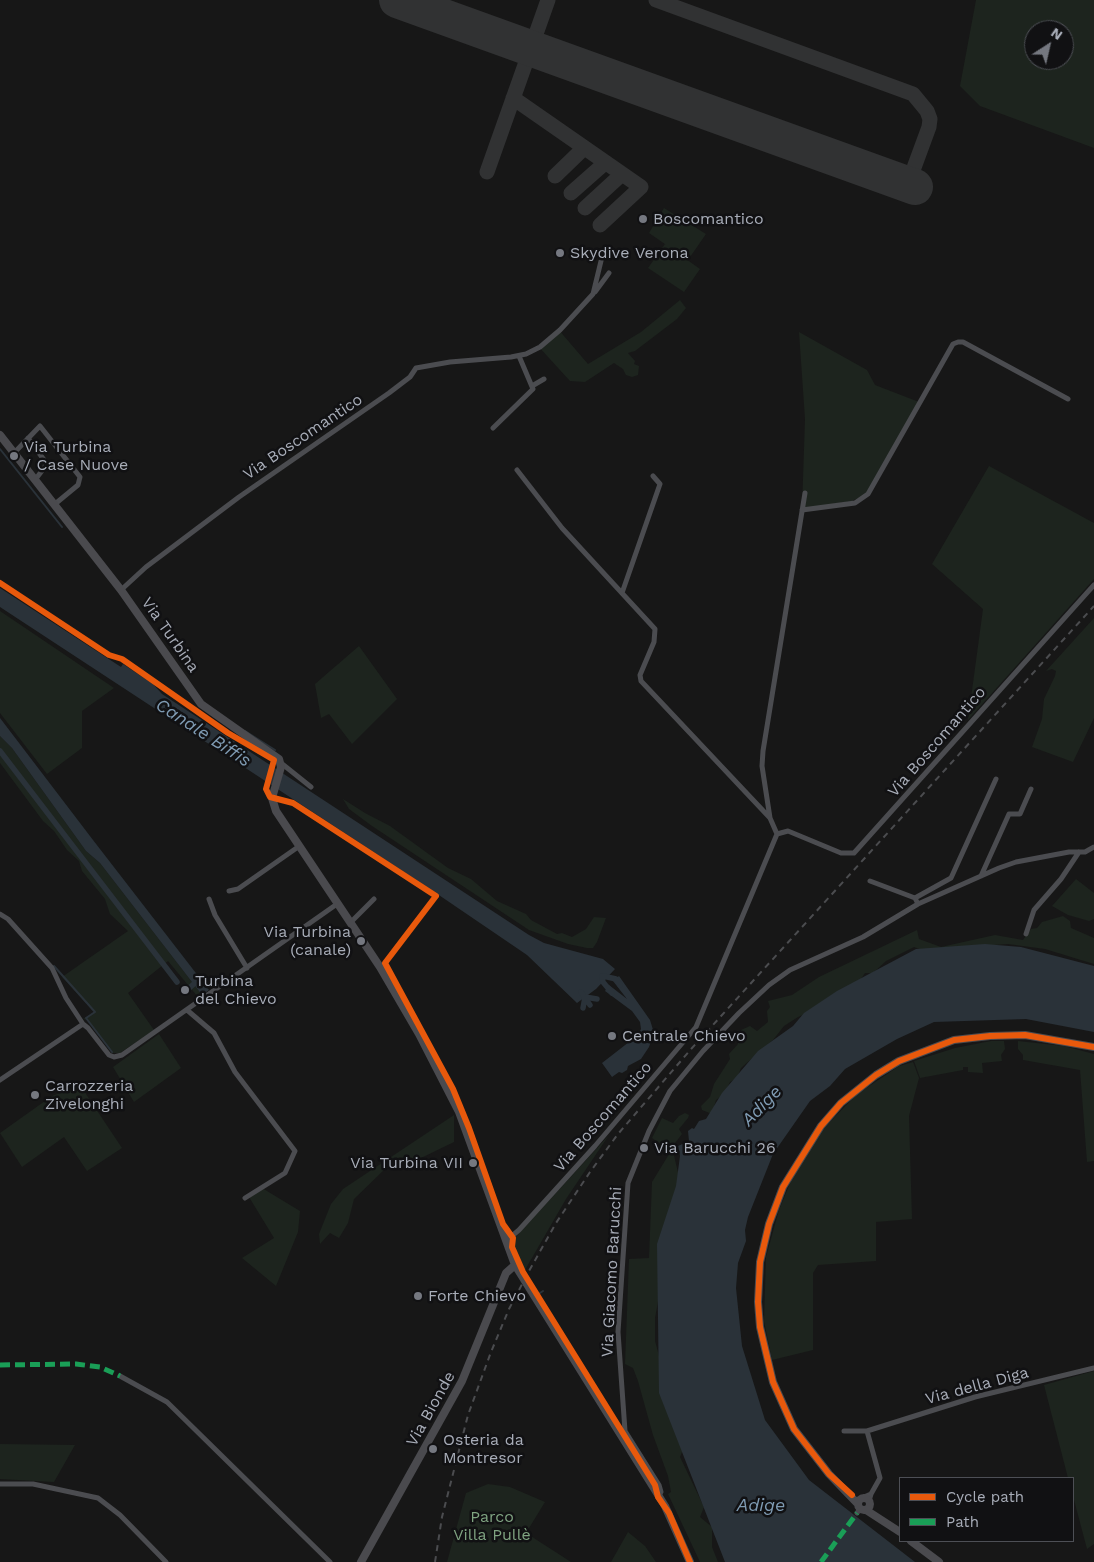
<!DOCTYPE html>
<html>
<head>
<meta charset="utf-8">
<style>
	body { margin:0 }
	#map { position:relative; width:1094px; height:1562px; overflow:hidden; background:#171717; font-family:"Work Sans",sans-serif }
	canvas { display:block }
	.legend { position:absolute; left:899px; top:1477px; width:175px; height:65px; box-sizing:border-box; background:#111113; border:1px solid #4d4f55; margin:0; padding:6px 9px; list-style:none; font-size:15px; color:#a8adb8 }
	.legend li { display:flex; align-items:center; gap:10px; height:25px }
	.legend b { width:25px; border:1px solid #4d4f55 }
	.north { position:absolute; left:1024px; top:20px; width:50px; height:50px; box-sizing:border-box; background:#111113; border:1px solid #4d4f55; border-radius:50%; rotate:35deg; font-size:14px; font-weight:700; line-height:20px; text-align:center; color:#a8adb8 }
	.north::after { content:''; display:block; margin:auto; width:18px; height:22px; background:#757880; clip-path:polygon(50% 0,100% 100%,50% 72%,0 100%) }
</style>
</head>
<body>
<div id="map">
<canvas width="1094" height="1562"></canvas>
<ul class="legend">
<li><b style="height:6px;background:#e8590c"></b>Cycle path</li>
<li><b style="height:6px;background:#1a9f57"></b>Path</li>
</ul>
<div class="north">N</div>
</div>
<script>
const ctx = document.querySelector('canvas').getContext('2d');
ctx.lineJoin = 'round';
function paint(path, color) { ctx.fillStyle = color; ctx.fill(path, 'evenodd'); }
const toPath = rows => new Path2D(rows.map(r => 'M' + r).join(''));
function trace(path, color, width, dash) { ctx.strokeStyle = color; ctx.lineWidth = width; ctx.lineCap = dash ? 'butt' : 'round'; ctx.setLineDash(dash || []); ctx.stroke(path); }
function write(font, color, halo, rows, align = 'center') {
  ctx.font = font + ' "Work Sans",sans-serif'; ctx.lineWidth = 5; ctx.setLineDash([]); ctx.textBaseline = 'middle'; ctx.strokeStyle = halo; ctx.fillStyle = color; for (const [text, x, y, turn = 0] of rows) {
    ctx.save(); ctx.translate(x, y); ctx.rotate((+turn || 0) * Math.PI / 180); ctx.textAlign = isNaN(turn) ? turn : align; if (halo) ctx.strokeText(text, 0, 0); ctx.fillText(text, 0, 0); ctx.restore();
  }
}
paint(toPath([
	[976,0,1094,0,1094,148,980,106,960,86],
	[1034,30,1064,30,1064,60,1034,60],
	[664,208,706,234,688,260,649,233],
	[665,244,700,269,684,292,648,268],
	[680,300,686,308,677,319,635,351,628,353,635,361,634,364,639,366,638,375,632,377,626,375,623,369,614,363,585,382,570,381,538,346,558,329,588,364,641,332],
	[799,332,867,370,875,385,919,402,867,494,852,501,802,509,805,419],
	[989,466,1094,523,1094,579,968,720,983,609,932,564],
	[0,611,114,688,82,711,82,748,47,774,0,713],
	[1094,618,1094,718,1073,762,1032,747,1042,719,1044,699,1055,676,1056,671,1052,669,1046,671],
	[359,646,397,699,352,744,329,714,321,718,315,684],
	[0,736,12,748,86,851,100,863,202,995,198,997,168,961,128,993,154,1030,120,1053,112,1053,87,1020,83,1019,94,1012,62,977,128,931,110,914,105,899,82,871,79,861,67,850,54,831,43,821,0,763],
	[343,799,365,813,390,826,448,868,471,879,497,901,526,914,531,920,557,934,562,933,572,937,586,929,594,917,606,918,597,942,593,948,587,948,568,944,529,930,372,826,349,809],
	[1076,879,1094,893,1094,919,1089,921,1068,915,1052,906],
	[1063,916,1070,921,1071,928,1094,938,1094,964,1045,949,1008,944,922,950,914,947,886,961,873,973,865,973,861,979,814,1010,798,1017,784,1026,773,1040,741,1068,737,1078,730,1082,724,1094,716,1100,712,1114,702,1110,701,1106,710,1097,714,1084,730,1059,729,1054,738,1044,738,1035,741,1030,750,1026,757,1031,768,1022,767,1011,770,1007,768,1001,792,995,819,977,917,930,919,939,941,947,995,935,1023,940,1031,929,1037,928,1042,922],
	[159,1034,181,1068,134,1102,113,1067],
	[991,1041,1004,1041,1005,1049,1001,1055,1002,1061,982,1063,983,1073,968,1072,968,1067,963,1067,963,1070,920,1078,914,1061,955,1048],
	[1018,1041,1064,1046,1094,1054,1094,1161,1087,1162,1080,1070,1023,1060,1023,1055,1018,1049],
	[913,1062,919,1078,909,1116,912,1219,876,1222,876,1261,818,1265,813,1273,813,1350,772,1360,764,1321,766,1257,779,1210,795,1171,824,1128,856,1095,899,1066],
	[80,1085,122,1148,87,1171,64,1137,22,1167,0,1133,52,1096],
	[685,1113,689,1115,688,1118,679,1129,682,1134,672,1147,680,1181,655,1318,655,1341,684,1447,680,1457,704,1507,700,1517,712,1527,712,1547,718,1562,700,1562,668,1494,671,1492,668,1476,653,1435,638,1381,633,1368,625,1364,629,1259,649,1258,652,1182,671,1151,652,1138,662,1118,673,1123,679,1116],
	[454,1115,454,1142,421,1158,385,1169,354,1199,348,1223,339,1238,330,1233,320,1244,319,1234,331,1204,343,1189],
	[609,1135,566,1199,525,1270,512,1241],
	[262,1188,300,1211,298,1232,276,1286,242,1258,274,1238,249,1197],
	[1094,1371,1094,1544,1087,1549,1073,1496,1073,1478,1068,1478,1044,1385],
	[0,1444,75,1445,54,1482,0,1479],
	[488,1484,510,1487,545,1502,526,1533,571,1562,447,1562,466,1493],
	[628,1532,645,1546,656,1562,611,1562]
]), '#1d241e');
paint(toPath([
	[0,588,121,667,123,664,153,684,162,694,529,935,544,943,603,959,615,969,596,989,577,1003,527,955,430,889,0,607],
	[0,718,93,840,209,990,202,995,100,863,86,851,12,748,0,736],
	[985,944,1021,947,1094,966,1094,1032,1026,1019,934,1022,897,1039,845,1069,830,1086,810,1101,773,1154,748,1217,745,1230,746,1241,738,1263,736,1288,742,1346,765,1420,809,1480,915,1562,725,1562,659,1393,657,1244,676,1186,680,1156,678,1146,689,1141,688,1131,692,1128,694,1129,699,1121,706,1119,722,1093,758,1051,793,1026,804,1013,837,991,916,949],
	[619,976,650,1020,654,1033,649,1047,641,1059,628,1066,627,1070,622,1073,619,1072,612,1077,602,1063,638,1035,641,1029,640,1022,632,1011,605,991,609,985,627,999,613,981]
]), '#2a3239');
trace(toPath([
	[0,449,62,527],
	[245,731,275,750],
	[54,966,95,1012,86,1018,112,1052],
	[537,1295,543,1291]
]), '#2a3239', 2);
trace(toPath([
	[0,751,177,982],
	[602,976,603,982,612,993],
	[603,976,616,979,620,985],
	[185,992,197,981],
	[581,992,590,1005],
	[585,997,597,999],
	[583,1008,585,997]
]), '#2a3239', 5.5);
trace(toPath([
	[656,0,913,94,927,111,930,119,929,127,908,184],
	[513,98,641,187,600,225],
	[487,172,548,0],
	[555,176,584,148],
	[571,193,605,163],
	[585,208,622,174]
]), '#313233', 15);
trace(toPath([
	[397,0,915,187]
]), '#313233', 36);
trace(toPath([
	[595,292,609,273],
	[532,386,544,379],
	[493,428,533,389,519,356],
	[28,438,47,464,35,480],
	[14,453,40,426,80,477,78,485,55,504],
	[802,510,855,503,868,494,953,344,958,342,963,342,1068,399],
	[121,590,146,567,239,497,389,393,410,377,416,368,450,362,511,357,526,354,540,347,560,330,593,294,601,261],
	[622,593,660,484,653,476],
	[281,763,311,787],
	[770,818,762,766,763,751,805,493],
	[777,834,788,831,841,853,854,853,1094,585],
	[981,876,1009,814,1020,814,1031,789],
	[870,881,915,898],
	[229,891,238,889,298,847],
	[209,899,215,915,247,968],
	[918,904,915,898,951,878,996,779],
	[0,914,8,919,52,968,66,998,83,1024],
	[350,923,374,899],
	[1026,934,1034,910,1061,879,1079,852],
	[187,1010,214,1033,235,1072,295,1151,285,1173,245,1198],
	[0,1080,83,1024,88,1028,109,1055,114,1057,122,1055,337,904],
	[506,1241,519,1230,595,1146,696,1027,777,834,770,818,641,681,640,675,654,642,655,629,562,528,517,470],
	[120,1376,167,1402,330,1562],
	[844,1431,867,1431],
	[0,1484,33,1484,98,1498,120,1515,166,1562],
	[658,1496,661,1492,659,1485,625,1431,618,1332,628,1183,649,1131,670,1091,703,1051,739,1013,769,985,790,970,863,937,918,904,999,868,1016,862,1069,852,1085,852,1094,847],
	[864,1497,871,1494],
	[869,1501,871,1494,880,1478,867,1431,975,1397,1094,1368],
	[857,1513,860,1509]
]), '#4b4c50', 5);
trace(toPath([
	[0,435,121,590,201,704,279,759,281,767,272,798,276,811,380,967,419,1034,459,1112,515,1265,665,1506,690,1562],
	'858 1504a6 6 0 1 1 12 0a6 6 0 1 1-12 0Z',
	[857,1503,829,1474,794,1429,773,1382,760,1327,758,1302,760,1262,769,1224,783,1187,821,1126,841,1103,876,1075,899,1061,954,1040,990,1036,1025,1035,1094,1047],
	[866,1510,900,1532],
	[911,1541,939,1562],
	[361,1562,462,1381,506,1273,515,1265]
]), '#4a4a4e', 8);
trace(toPath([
	[435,1562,442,1517,468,1415,491,1352,509,1309,529,1271,556,1223,590,1172,618,1134,692,1048,1094,606]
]), '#4b4c4f', 2, [6, 5]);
trace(toPath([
	[0,1365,76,1364,100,1367,120,1376],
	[821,1562,857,1513]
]), '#1a9f57', 5, [10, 5]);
trace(toPath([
	[0,583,109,655,122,659,228,733,274,760,266,789,270,797,293,803,436,896,385,963,453,1089,469,1128,503,1224,513,1238,512,1247,523,1272,655,1485,658,1497,669,1513,690,1562],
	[852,1495,829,1474,794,1429,773,1382,760,1327,758,1302,760,1262,769,1224,783,1187,821,1126,841,1103,876,1075,899,1061,954,1040,990,1036,1025,1035,1094,1047]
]), '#e8590c', 6);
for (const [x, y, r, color] of [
	[643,219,5,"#757880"],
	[560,253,5,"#757880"],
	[14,456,5,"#757880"],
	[361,941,5,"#757880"],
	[185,990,5,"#757880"],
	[612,1036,5,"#757880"],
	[35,1095,5,"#757880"],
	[644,1148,5,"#757880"],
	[473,1163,5,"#757880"],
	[418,1296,5,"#757880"],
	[433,1449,5,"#757880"]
]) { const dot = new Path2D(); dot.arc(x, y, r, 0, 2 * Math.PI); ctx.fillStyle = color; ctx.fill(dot); trace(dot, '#111113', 2); }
write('16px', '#a8adb8', '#111113', [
	["Boscomantico",653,219],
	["Skydive Verona",570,253],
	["Via Turbina",24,447],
	["/ Case Nuove",24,465],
	["Via Turbina",351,932,"right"],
	["(canale)",351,950,"right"],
	["Turbina",195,981],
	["del Chievo",195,999],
	["Centrale Chievo",622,1036],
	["Carrozzeria",45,1086],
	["Zivelonghi",45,1104],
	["Via Barucchi 26",654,1148],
	["Via Turbina VII",463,1163,"right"],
	["Forte Chievo",428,1296],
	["Osteria da",443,1440],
	["Montresor",443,1458]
], 'left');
write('16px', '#a8adb8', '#111113', [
	["Via Boscomantico",303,437,-34],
	["Via Turbina",170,635,55],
	["Via Boscomantico",937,742,-49],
	["Via Boscomantico",603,1117,-49],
	["Via Giacomo Barucchi",612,1272,-87],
	["Via della Diga",977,1386,-15],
	["Via Bionde",431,1409,-61]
]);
write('16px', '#7fa381', '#111113', [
	["Parco",492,1517],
	["Villa Pullè",492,1535]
]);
write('italic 18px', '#7f9bb3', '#111113', [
	["Canale Biffis",203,733,33],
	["Adige",762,1106,-46],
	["Adige",761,1506]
]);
</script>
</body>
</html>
